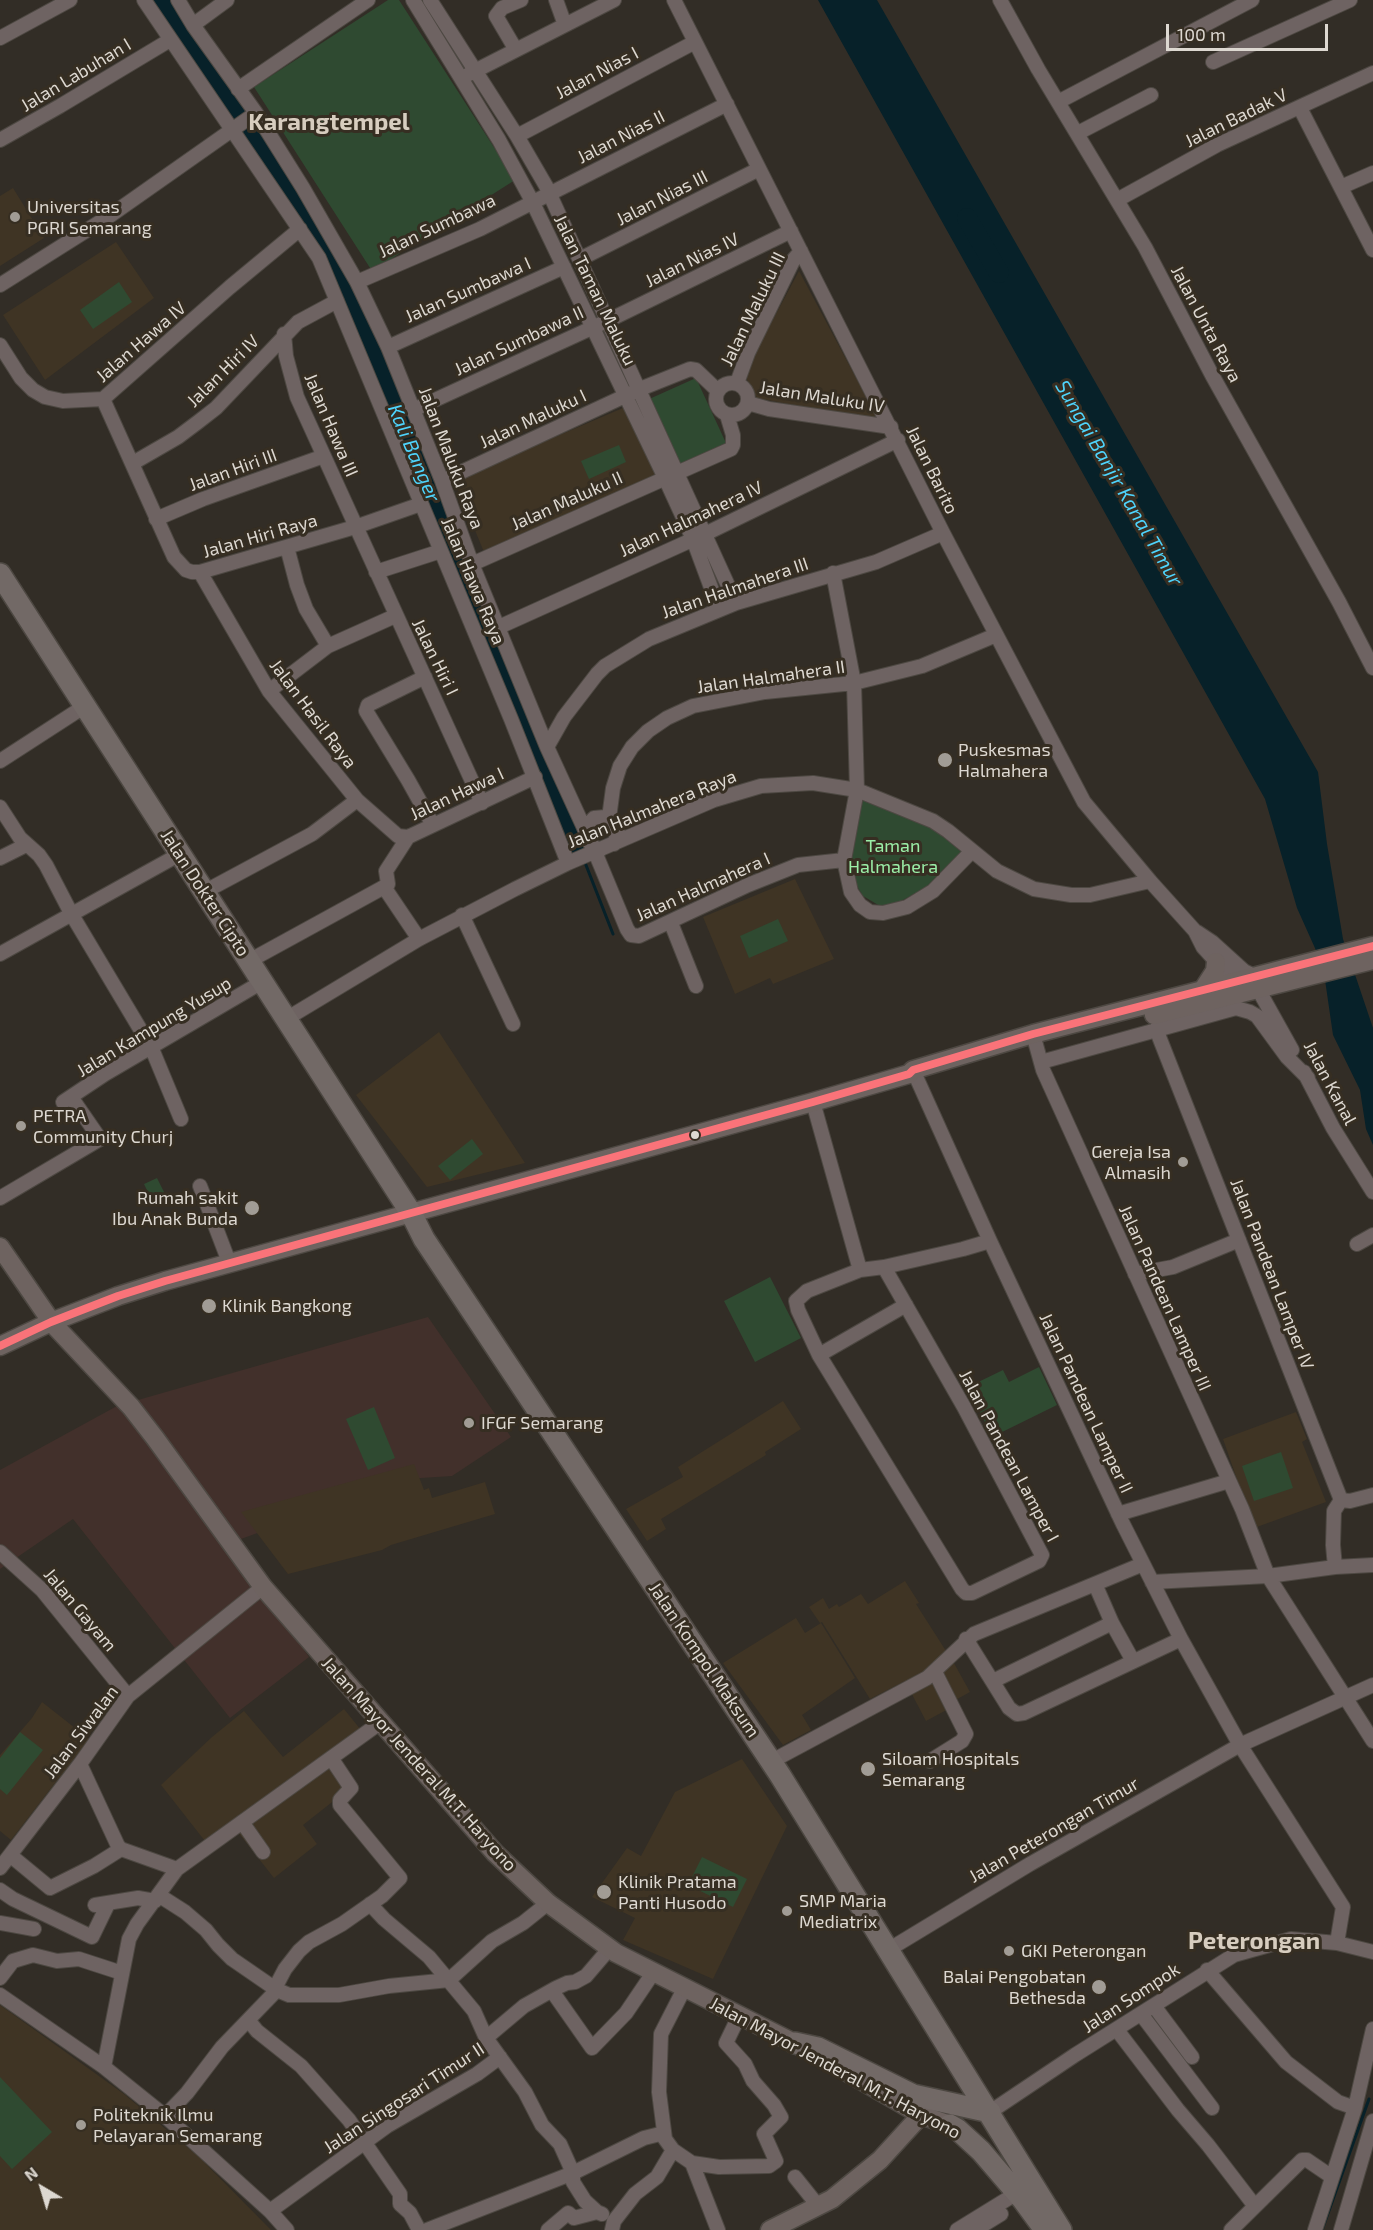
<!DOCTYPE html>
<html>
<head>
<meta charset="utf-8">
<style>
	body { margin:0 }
	#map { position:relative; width:1373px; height:2230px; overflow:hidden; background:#322d26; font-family:"Exo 2",sans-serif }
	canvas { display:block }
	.north { position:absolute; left:12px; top:2158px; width:60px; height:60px; -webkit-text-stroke:4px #362e22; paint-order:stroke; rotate:322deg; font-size:16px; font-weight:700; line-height:24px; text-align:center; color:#ddd8d1 }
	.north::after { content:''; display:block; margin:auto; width:21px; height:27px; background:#ddd8d1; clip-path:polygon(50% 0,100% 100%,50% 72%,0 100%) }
	.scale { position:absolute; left:1166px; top:24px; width:162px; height:27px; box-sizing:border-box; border:3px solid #ddd8d1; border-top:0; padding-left:8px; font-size:18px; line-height:21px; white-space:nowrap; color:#ddd8d1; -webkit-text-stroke:4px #362e22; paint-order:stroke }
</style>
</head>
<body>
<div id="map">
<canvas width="1373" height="2230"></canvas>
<div class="north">N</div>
<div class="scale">100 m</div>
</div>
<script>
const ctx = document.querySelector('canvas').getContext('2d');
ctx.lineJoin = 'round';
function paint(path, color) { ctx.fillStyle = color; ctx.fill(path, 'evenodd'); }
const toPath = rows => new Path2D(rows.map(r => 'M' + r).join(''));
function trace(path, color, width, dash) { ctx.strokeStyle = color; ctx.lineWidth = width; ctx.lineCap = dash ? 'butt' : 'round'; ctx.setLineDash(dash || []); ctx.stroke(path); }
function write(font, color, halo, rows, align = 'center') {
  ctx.font = font + ' "Exo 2",sans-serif'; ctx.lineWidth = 6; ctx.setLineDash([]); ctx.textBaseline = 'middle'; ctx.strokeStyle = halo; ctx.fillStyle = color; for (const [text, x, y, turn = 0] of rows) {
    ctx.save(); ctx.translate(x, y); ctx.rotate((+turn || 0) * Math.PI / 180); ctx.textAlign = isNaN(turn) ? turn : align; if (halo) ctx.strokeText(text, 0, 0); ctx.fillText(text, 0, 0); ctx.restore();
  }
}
paint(toPath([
	[428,1317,511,1437,452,1476,405,1479,230,1543,309,1657,230,1718,73,1519,0,1569,0,1470,117,1406]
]), '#42302b');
paint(toPath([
	[13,188,44,238,0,266,0,196],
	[116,242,154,298,45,380,3,315],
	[799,271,879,421,757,398,744,374],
	[630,405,661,477,484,552,454,480],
	[795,879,834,959,773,984,770,978,735,994,703,917],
	[439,1032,525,1163,427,1187,356,1095],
	[783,1401,801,1429,765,1452,766,1455,661,1519,666,1529,647,1541,626,1509,683,1477,678,1467],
	[1296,1412,1307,1439,1302,1442,1326,1502,1254,1528,1223,1439],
	[414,1464,424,1490,429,1488,432,1498,485,1482,495,1514,391,1545,382,1550,288,1574,241,1512],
	[905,1581,919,1603,916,1604,955,1665,970,1692,950,1703,952,1707,926,1721,905,1681,870,1699,822,1622,820,1623,809,1607,823,1598,829,1609,837,1604,839,1607,861,1594,868,1604],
	[796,1618,805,1633,821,1623,855,1678,802,1715,811,1730,783,1745,723,1663],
	[42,1702,89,1739,11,1840,0,1831,0,1755,32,1718],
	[344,1709,361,1730,326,1757,350,1788,303,1825,317,1844,274,1878,237,1831,212,1850,161,1785,212,1737,244,1711,283,1757],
	[742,1759,787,1826,713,1979,623,1940,635,1918,592,1897,627,1848,641,1856,675,1792],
	[0,2005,124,2094,199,2157,271,2230,0,2230]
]), '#3f3424');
paint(toPath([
	[388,0,399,0,515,180,372,271,254,87],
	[119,282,132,302,93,329,80,310],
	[696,378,726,443,677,466,647,400],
	[619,445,626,462,589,479,581,461],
	[862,798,931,827,962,852,931,885,901,901,880,906,863,896,854,881,851,856],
	[778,919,788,941,749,958,740,936],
	[472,1139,483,1154,450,1180,438,1166],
	[157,1178,168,1200,155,1207,144,1184],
	[770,1277,801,1338,755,1362,724,1301],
	[1039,1367,1057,1405,992,1437,968,1387,1003,1370,1009,1382],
	[374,1407,395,1458,368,1470,346,1419],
	[1281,1452,1293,1488,1254,1501,1242,1466],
	[20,1732,43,1750,7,1795,0,1789,0,1758],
	[702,1857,747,1879,733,1907,688,1885],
	[0,2077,52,2132,12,2169,0,2156]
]), '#2f4a31');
paint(toPath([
	[818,0,877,0,1318,772,1327,844,1343,939,1373,1028,1373,1145,1366,1129,1360,1090,1333,1035,1323,966,1297,908,1265,799]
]), '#072129');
trace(toPath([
	[579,846,582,854],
	[584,860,613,934],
	[1322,2230,1369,2099]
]), '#072129', 3);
trace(toPath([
	[164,0,329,250,579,846],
	[967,218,999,273]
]), '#072129', 20);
const minor = toPath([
	[144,0,319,258,511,719,568,863],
	[178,0,193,25,256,113,303,188,357,282,388,347,442,481,472,564,547,747,585,830],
	[413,0,499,140,532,201,665,478,693,539,719,609],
	[430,0,517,136,546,186,736,603],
	[556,0,565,25],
	[674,0,943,533,1084,802,1150,881,1195,931,1203,947,1234,981],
	[1000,0,1038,69,1145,247,1212,375,1339,602,1373,668],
	[193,25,227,0],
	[0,38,70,0],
	[516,50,496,16,502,8,521,0],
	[1213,62,1350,0],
	[469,74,614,0],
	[238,89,368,0],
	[1058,102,1252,0],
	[1300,108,1373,250],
	[1078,133,1151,95],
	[517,136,695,42],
	[0,140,60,106,170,40],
	[1341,187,1373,173],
	[1117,200,1217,145,1373,73],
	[580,259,759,169],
	[357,282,480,229,727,104],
	[0,285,111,215,256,113],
	[284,334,286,356,297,397,482,803],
	[0,345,21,378,33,390,45,397,63,401,103,399,230,287,300,229],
	[388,347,564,267],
	'716 399a16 16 0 1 1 32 0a16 16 0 1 1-32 0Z',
	[737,383,748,353,794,259,801,251],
	[103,399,174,557,186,570,192,572,200,572,355,527,421,504],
	[748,403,769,409,891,427],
	[413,410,607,321,791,231],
	[133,463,178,437,198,422,216,408,298,322,337,301],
	[442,481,640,389,690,369,696,370,718,391],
	[156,519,203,499,324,456],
	[287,547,297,585,306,609,328,646],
	[472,564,731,449,733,445,733,435,727,415],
	[200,572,269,691,357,800,398,836,408,837,535,777],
	[376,572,441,551],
	[833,573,854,683,857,790,844,860,851,892,860,905,870,912,883,913,907,907,933,891,972,851],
	[499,627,705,534,898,440],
	[425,677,368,705,366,711,408,780,433,825],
	[269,691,328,646,395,616],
	[547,747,564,717,597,674,605,666,649,639,736,603,876,562,943,533],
	[0,761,85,706],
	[0,807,20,838,39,855,46,865,72,915,152,1049,181,1119],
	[609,818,613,788,620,766,632,747,648,731,667,718,693,706,765,692,854,683,922,666,996,635],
	[600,850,592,846,586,837,587,826,594,818,605,817,615,822,618,833,614,844],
	[595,852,627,929,631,935,639,936,748,885,798,865,844,860],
	[0,858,26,845],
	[386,887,388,884,386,871,408,837],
	[204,892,312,834,357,800],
	[462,915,513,1024],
	[671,923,696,986],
	[1197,932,1212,942,1244,971,1254,976],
	[0,954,180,854],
	[249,961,384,887,419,939],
	[1258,989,1292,1050],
	[286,1019,419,939,515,889,568,863,714,800,761,786,813,783,857,790,933,821,948,831,997,871,1034,889,1071,895,1090,895,1150,881],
	[1156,1029,1341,1500],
	[1033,1034,1043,1070,1242,1509,1268,1576,1373,1741],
	[1041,1062,1236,1008,1250,1012,1257,1016,1287,1057,1308,1078],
	[913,1070,990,1241,1123,1524,1181,1639,1240,1745,1343,1907,1337,1943],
	[1304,1072,1333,1128,1373,1192],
	[63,1102,105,1074,262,982],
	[813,1102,860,1270],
	[200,1186,229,1262],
	[0,1198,100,1139,71,1097],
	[1357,1244,1373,1235],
	[884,1267,964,1407,1042,1555,1039,1561,972,1593,966,1593,962,1589,819,1355,798,1310,796,1301,807,1291,860,1270,884,1267],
	[884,1267,963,1249,990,1241],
	[1135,1274,1173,1267,1239,1240],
	[819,1355,906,1305],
	[1341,1500,1350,1501,1373,1495],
	[1118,1514,1229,1481],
	[0,1552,42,1590,128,1696],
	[1335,1567,1333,1545,1334,1511,1341,1500],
	[1152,1582,1268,1576,1335,1567,1373,1565],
	[1095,1584,1112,1623],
	[966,1639,1009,1708,1017,1714,1024,1713,1181,1639],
	[993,1681,1112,1623,1133,1661],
	[772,1761,927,1678,974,1634,1143,1564],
	[930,1761,962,1741,966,1734,935,1672],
	[80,1764,118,1846,121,1849,177,1869],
	[242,1822,263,1852],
	[10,1855,50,1888,94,1866,121,1849],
	[0,1868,80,1764,128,1696,263,1587],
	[0,1890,13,1899,92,1937,108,1904],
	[160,1896,185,1912,206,1930,218,1945,232,1959,277,1990],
	[370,1904,384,1919,429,1957,474,2011,486,2038,525,2092,542,2125,560,2144,573,2173,573,2182,585,2201,597,2212],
	[95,1905,138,1898,155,1901],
	[0,1923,34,1929],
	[888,1950,1030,1864,1240,1745,1373,1685],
	[1207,1970,1286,2062,1338,2102,1355,2108],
	[0,1978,13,1961,33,1955,57,1961,79,1959,122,1973],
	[275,1988,285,1969,299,1951,309,1942,342,1924,382,1896,400,1878,340,1805,340,1800,351,1788,331,1758],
	[684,1989,661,2034,659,2092,665,2139,673,2150,692,2163,719,2167,769,2166,776,2161,764,2134,781,2117,774,2105,753,2081,745,2064,726,2043,739,2016],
	[552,1991,592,2048,626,2013,653,1973],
	[0,1995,104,2067,165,2116,270,2211,287,2230],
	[1154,2006,1192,2057],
	[1141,2014,1212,2108],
	[249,2021,257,2031,301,2066,349,2120,400,2194,400,2204,410,2213,419,2230],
	[1117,2030,1178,2110,1208,2145,1254,2205],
	[486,2038,524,2006,556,1988,567,1983,575,1982,586,1976,610,1948],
	[104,2067,129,1939,137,1924,177,1869,381,1722],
	[990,2112,1075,2055,1234,1955,1291,1939,1337,1943,1373,1952],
	[165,2116,187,2093,222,2047,277,1990,289,1995,339,1995,389,1986,449,1980,492,1941,523,1923,548,1903],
	[692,2163,718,2230],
	[795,2177,819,2207],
	[270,2211,387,2126,477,2074,500,2057],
	[427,2230,573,2173,644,2138,664,2133],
	[548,2230,568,2213,574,2218,597,2212,602,2214],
	[612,2230,614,2221,635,2194,657,2177,673,2150],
	[957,2230,1017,2193],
	[975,2230,1001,2214],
	[1231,2230,1302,2160,1307,2160,1332,2177],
	[1315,2230,1355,2108,1373,2029],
	[1341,2230,1373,2121]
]);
const major = toPath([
	[1204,988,1215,971,1216,962],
	[1154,1015,1373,960],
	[0,1247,53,1324,131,1407,155,1438,263,1587,495,1853,548,1903,616,1953,808,2050],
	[0,1346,51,1322,118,1296,165,1281,813,1102,909,1074,913,1070,1033,1034,1373,946],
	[845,2071,921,2115,950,2125],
	[770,2230,832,2199,880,2160,921,2115]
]);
const highway = toPath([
	[0,574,411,1213,424,1239,780,1775,1061,2230],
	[795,2043,818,2048,913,2095,990,2112],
	[950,2125,957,2129,981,2151,1023,2200,1045,2230]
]);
trace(minor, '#4d4842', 16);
trace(major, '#4d4842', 21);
trace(highway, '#4d4842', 24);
trace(minor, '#6e6362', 14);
trace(major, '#6e6360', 18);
trace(highway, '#726966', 21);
trace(toPath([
	[0,1346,51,1322,118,1296,165,1281,813,1102,909,1074,913,1070,1033,1034,1373,946]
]), '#fa7379', 8);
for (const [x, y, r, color] of [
	[15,217,6,"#a19c95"],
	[945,760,8,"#a19c95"],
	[21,1126,6,"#a19c95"],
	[695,1135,5,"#ddd8d1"],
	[1183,1162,6,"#a19c95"],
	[252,1208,8,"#a19c95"],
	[209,1306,8,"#a19c95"],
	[469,1423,6,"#a19c95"],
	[868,1769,8,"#a19c95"],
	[604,1892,8,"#a19c95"],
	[787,1911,6,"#a19c95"],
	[1009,1951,6,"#a19c95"],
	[1099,1987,8,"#a19c95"],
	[81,2125,6,"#a19c95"]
]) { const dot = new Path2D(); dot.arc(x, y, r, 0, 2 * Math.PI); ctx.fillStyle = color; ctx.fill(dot); trace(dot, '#362e22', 2); }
write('18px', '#ddd8d1', '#362e22', [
	["Jalan Nias I",597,73,-28],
	["Jalan Labuhan I",76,75,-31],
	["Jalan Badak V",1236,118,-26],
	["Jalan Nias II",621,137,-27],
	["Jalan Nias III",662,198,-27],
	["Jalan Sumbawa",437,226,-25],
	["Jalan Nias IV",692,260,-26],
	["Jalan Sumbawa I",468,290,-24],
	["Jalan Taman Maluku",595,290,64],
	["Jalan Maluku III",753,309,-64],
	["Jalan Unta Raya",1206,324,62],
	["Jalan Sumbawa II",519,341,-25],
	["Jalan Hawa IV",141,342,-41],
	["Jalan Hiri IV",223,371,-45],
	["Jalan Maluku IV",822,397,9],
	["Jalan Maluku I",533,419,-25],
	["Jalan Hawa III",331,425,67],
	["Jalan Maluku Raya",451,458,69],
	["Jalan Hiri III",233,470,-20],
	["Jalan Barito",932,470,64],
	["Jalan Maluku II",567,501,-24],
	["Jalan Halmahera IV",691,519,-25],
	["Jalan Hiri Raya",260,536,-16],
	["Jalan Hawa Raya",473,581,67],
	["Jalan Halmahera III",735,588,-19],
	["Jalan Hiri I",435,657,64],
	["Jalan Halmahera II",771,677,-8],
	["Jalan Hasil Raya",313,714,53],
	["Jalan Hawa I",457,794,-25],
	["Jalan Halmahera Raya",652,809,-22],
	["Jalan Halmahera I",703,887,-24],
	["Jalan Dokter Cipto",205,893,57],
	["Jalan Kampung Yusup",154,1027,-31],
	["Jalan Kanal",1330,1083,62],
	["Jalan Pandean Lamper IV",1272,1274,69],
	["Jalan Pandean Lamper III",1165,1298,66],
	["Jalan Pandean Lamper II",1086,1403,65],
	["Jalan Pandean Lamper I",1009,1456,62],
	["Jalan Gayam",80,1610,50],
	["Jalan Kompol Maksum",704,1660,56],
	["Jalan Siwalan",81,1732,-53],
	["Jalan Mayor Jenderal M.T. Haryono",419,1764,48],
	["Jalan Peterongan Timur",1054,1830,-30],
	["Jalan Sompok",1131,1998,-33],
	["Jalan Mayor Jenderal M.T. Haryono",835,2068,28],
	["Jalan Singosari Timur II",404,2098,-33]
]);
write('18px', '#ddd8d1', '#362e22', [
	["Universitas",27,207],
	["PGRI Semarang",27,228],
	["Puskesmas",958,750],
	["Halmahera",958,771],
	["PETRA",33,1116],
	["Community Churj",33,1137],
	["Gereja Isa",1171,1152,"right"],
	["Almasih",1171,1173,"right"],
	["Rumah sakit",238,1198,"right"],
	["Ibu Anak Bunda",238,1219,"right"],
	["Klinik Bangkong",222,1306],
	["IFGF Semarang",481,1423],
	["Siloam Hospitals",882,1759],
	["Semarang",882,1780],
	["Klinik Pratama",618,1882],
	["Panti Husodo",618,1903],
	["SMP Maria",799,1901],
	["Mediatrix",799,1922],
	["GKI Peterongan",1021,1951],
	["Balai Pengobatan",1086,1977,"right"],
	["Bethesda",1086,1998,"right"],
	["Politeknik Ilmu",93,2115],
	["Pelayaran Semarang",93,2136]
], 'left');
write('18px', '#9beea7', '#362e22', [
	["Taman",893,846],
	["Halmahera",893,867]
]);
write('italic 20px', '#4ed4fc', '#362e22', [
	["Kali Banger",414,453,67],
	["Sungai Banjir Kanal Timur",1119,483,60]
]);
write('bold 24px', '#d7cdbf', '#362e22', [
	["Karangtempel",329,122],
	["Peterongan",1254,1941]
]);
</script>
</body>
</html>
